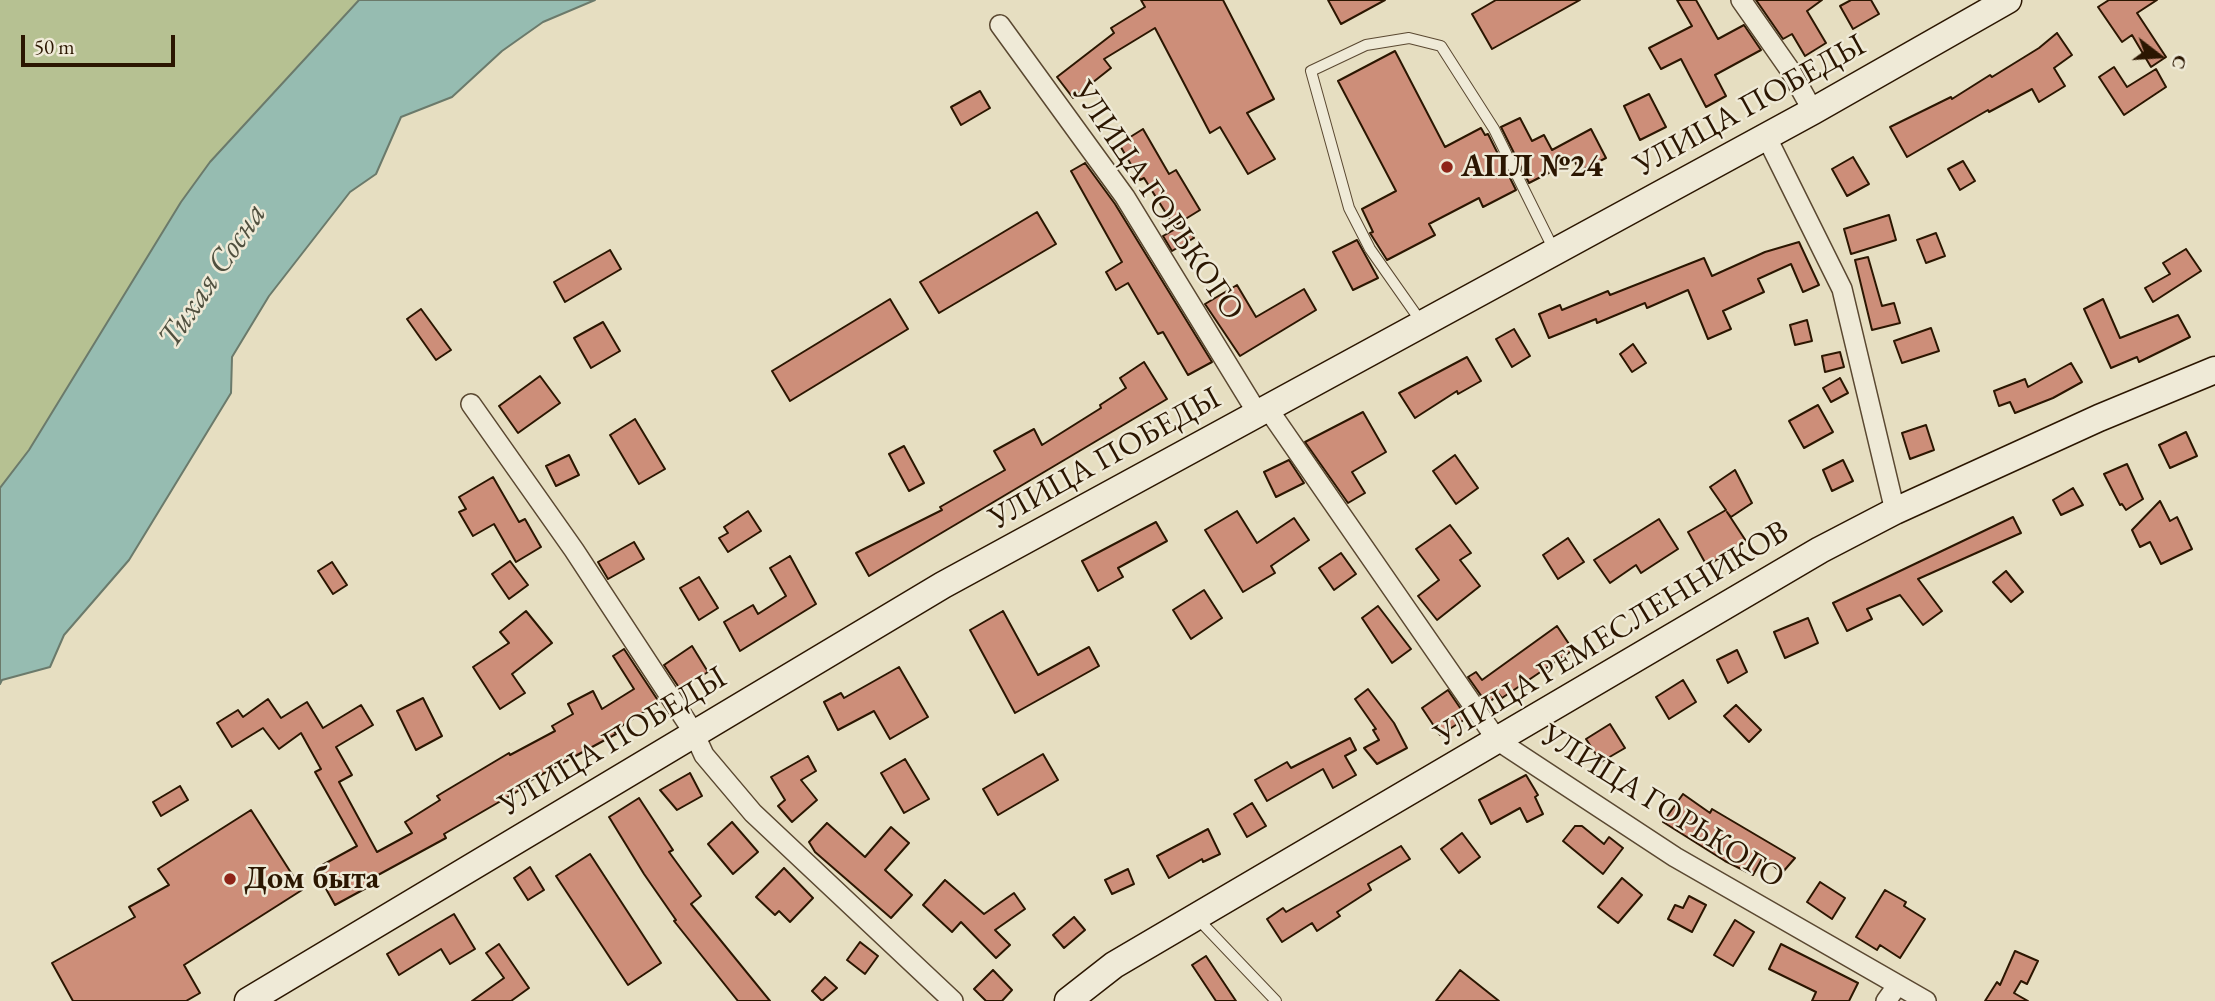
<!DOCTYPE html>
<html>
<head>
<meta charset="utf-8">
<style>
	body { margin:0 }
	#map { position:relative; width:2215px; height:1001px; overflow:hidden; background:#e6dec1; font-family:"EB Garamond",serif }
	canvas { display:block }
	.north { position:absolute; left:2124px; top:21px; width:70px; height:70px; -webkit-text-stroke:5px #efead7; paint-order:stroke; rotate:107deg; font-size:19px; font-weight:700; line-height:28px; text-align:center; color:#2b1601 }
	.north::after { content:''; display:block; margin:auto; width:24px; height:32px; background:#2b1601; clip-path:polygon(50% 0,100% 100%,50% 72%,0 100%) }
	.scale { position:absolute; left:21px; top:35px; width:154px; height:32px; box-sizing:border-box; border:4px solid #2b1601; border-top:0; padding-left:9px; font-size:21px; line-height:24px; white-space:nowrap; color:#2b1601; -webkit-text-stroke:5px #efead7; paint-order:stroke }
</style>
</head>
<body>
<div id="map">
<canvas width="2215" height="1001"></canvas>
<div class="north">С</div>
<div class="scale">50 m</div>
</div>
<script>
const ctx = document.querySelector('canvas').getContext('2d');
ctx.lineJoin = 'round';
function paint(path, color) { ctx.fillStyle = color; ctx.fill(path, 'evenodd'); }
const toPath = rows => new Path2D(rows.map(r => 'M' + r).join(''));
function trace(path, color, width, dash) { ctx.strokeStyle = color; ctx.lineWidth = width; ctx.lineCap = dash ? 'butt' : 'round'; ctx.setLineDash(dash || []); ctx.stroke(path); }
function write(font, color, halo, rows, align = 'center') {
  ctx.font = font + ' "EB Garamond",serif'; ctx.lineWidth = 5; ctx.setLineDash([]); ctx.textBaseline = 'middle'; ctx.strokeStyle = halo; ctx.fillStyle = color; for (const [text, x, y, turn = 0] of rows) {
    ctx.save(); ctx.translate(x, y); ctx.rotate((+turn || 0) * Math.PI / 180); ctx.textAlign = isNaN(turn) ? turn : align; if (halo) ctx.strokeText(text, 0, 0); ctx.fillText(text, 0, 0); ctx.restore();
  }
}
paint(toPath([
	[0,0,359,0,210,162,181,202,29,450,0,488]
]), '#b6c192');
const water = toPath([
	[359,0,595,0,543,22,502,51,452,97,401,117,376,174,350,192,269,296,232,357,231,393,129,560,64,635,50,667,2,680,0,684,0,488,29,450,181,202,210,162,359,0]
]);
paint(water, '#96bcb1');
trace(water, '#6b7a6b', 2);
const building = toPath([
	[1141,0,1223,0,1274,99,1247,113,1275,159,1248,174,1220,127,1210,133,1155,28,1104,59,1111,68,1073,98,1057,77,1114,33,1111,28,1145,7,1141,0],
	[1328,0,1385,0,1341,24,1328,0],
	[1496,0,1580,0,1492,49,1472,14,1496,0],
	[1677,0,1696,0,1718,39,1744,25,1761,50,1715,75,1726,96,1706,107,1681,59,1661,69,1649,48,1692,26,1677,0],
	[1756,0,1822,0,1807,11,1826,43,1805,56,1792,34,1783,39,1756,0],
	[1851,0,1871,0,1879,14,1853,29,1840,6,1851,0],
	[2109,0,2157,0,2137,13,2166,57,2151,67,2132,35,2122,42,2098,7,2109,0],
	[2057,33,2072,55,2054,68,2065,86,2039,102,2032,89,1989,112,1988,110,1907,157,1890,127,1951,97,1952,99,1990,75,1992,77,2039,48,2057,33],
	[1395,51,1445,147,1481,128,1485,135,1488,134,1516,190,1483,207,1479,198,1429,224,1435,235,1387,260,1370,233,1373,232,1362,209,1396,191,1338,81,1395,51],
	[2114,67,2127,87,2156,69,2166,87,2124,115,2099,77,2114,67],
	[980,91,990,108,961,125,951,107,980,91],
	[1649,94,1666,127,1640,140,1624,106,1649,94],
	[1520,118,1532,141,1544,135,1552,150,1591,129,1606,158,1580,171,1574,160,1529,183,1501,127,1520,118],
	[1143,129,1169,174,1176,170,1200,210,1174,226,1144,178,1140,180,1119,144,1143,129],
	[1853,157,1869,184,1847,196,1832,169,1853,157],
	[1963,161,1975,181,1960,190,1948,169,1963,161],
	[1085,163,1115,204,1212,362,1188,375,1163,332,1158,334,1128,283,1116,290,1106,272,1122,262,1071,171,1085,163],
	[1037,212,1056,244,939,313,920,282,1037,212],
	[1889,215,1896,240,1851,254,1844,229,1889,215],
	[1186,223,1194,238,1172,251,1163,236,1186,223],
	[1936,233,1945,256,1926,263,1917,240,1936,233],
	[1357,240,1378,278,1353,290,1333,252,1357,240],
	[1799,242,1819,285,1803,292,1791,264,1758,279,1764,292,1723,311,1731,329,1708,339,1688,290,1647,308,1645,303,1597,323,1596,319,1549,338,1539,314,1560,305,1562,310,1608,291,1610,295,1704,258,1712,276,1765,252,1799,242],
	[2186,249,2201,271,2153,302,2145,288,2170,274,2163,263,2186,249],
	[610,250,621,269,565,302,554,282,610,250],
	[1868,257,1882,306,1894,303,1900,323,1872,330,1855,260,1868,257],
	[1237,285,1256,317,1304,289,1316,310,1240,356,1205,304,1237,285],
	[890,299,908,329,790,401,772,371,890,299],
	[2103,299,2120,338,2178,315,2190,337,2139,362,2137,357,2111,368,2084,309,2103,299],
	[421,309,451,350,436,360,407,319,421,309],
	[1807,320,1812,341,1795,345,1790,325,1807,320],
	[603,322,620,351,591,368,574,338,603,322],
	[1931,328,1939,351,1902,363,1894,341,1931,328],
	[1514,329,1530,356,1512,367,1496,339,1514,329],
	[1633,344,1646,363,1632,372,1620,354,1633,344],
	[1840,352,1844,367,1825,372,1822,356,1840,352],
	[1467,357,1481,381,1458,394,1457,391,1415,418,1399,393,1467,357],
	[1144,362,1167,399,869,576,856,553,942,510,940,507,1005,470,994,451,1034,429,1042,445,1101,408,1100,405,1126,388,1120,378,1144,362],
	[2071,363,2082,382,2053,398,2015,413,2010,402,1999,406,1994,391,2025,379,2028,387,2071,363],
	[540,376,560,403,518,433,499,406,540,376],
	[1840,378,1848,393,1831,402,1823,388,1840,378],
	[1818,405,1833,432,1804,448,1789,421,1818,405],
	[1363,412,1386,452,1352,472,1365,493,1348,503,1305,442,1363,412],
	[635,419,665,469,639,484,610,435,635,419],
	[1926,425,1934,450,1910,459,1902,433,1926,425],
	[2186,432,2197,456,2170,468,2159,445,2186,432],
	[904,446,924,483,909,491,889,454,904,446],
	[569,455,579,475,556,486,546,466,569,455],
	[1455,455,1478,488,1456,504,1433,471,1455,455],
	[1289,460,1304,483,1276,497,1264,472,1289,460],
	[1843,460,1853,481,1832,491,1823,470,1843,460],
	[2127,464,2143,499,2126,510,2122,504,2120,505,2104,474,2127,464],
	[1735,470,1752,503,1731,517,1727,512,1746,541,1707,566,1688,532,1726,510,1710,487,1735,470],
	[493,477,519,522,525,519,541,547,516,562,494,524,473,536,459,512,466,509,459,497,493,477],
	[2073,488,2083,505,2061,515,2053,500,2073,488],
	[2160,501,2170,521,2177,517,2192,549,2161,564,2150,542,2140,547,2132,530,2160,501],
	[748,511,761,531,728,552,719,538,728,533,724,527,748,511],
	[1237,511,1257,543,1294,518,1309,540,1271,566,1275,573,1243,592,1205,530,1237,511],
	[2013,517,2021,533,1918,579,1942,611,1923,625,1900,595,1867,609,1872,619,1847,631,1833,603,2013,517],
	[1659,519,1678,549,1641,573,1636,565,1610,583,1594,560,1659,519],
	[1156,522,1167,541,1118,568,1123,577,1098,591,1082,561,1156,522],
	[1450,525,1471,553,1460,560,1480,586,1437,620,1418,596,1439,580,1416,549,1450,525],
	[1568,538,1584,562,1558,579,1543,555,1568,538],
	[634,542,644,559,608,579,598,562,634,542],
	[1341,553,1356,574,1334,590,1319,568,1341,553],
	[790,556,816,604,740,651,724,622,753,605,758,614,786,596,770,568,790,556],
	[510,561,528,585,509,599,492,574,510,561],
	[332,562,347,585,333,594,318,571,332,562],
	[2006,571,2023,592,2011,602,1993,582,2006,571],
	[699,577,718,608,699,620,680,588,699,577],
	[1204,590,1222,618,1191,639,1173,610,1204,590],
	[1378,606,1411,649,1392,663,1362,618,1378,606],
	[526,611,552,643,512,674,525,693,500,709,473,667,509,643,500,632,526,611],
	[1003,611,1038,675,1089,647,1099,666,1015,713,970,630,1003,611],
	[1808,618,1818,643,1785,658,1774,632,1808,618],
	[1557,626,1573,650,1502,698,1499,694,1487,704,1468,677,1476,672,1482,680,1557,626],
	[692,646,708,672,680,689,664,665,692,646],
	[624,649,659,702,614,731,616,734,524,784,525,787,444,834,446,838,367,881,370,886,335,905,315,869,357,846,315,772,321,769,301,733,279,749,263,728,232,747,217,723,238,710,243,717,268,699,281,718,307,702,323,728,361,705,373,725,336,747,352,775,339,782,377,852,412,833,405,822,440,800,437,796,509,753,510,755,555,731,552,726,573,714,568,704,593,691,602,709,634,689,613,656,624,649],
	[1737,650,1747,672,1728,683,1717,660,1737,650],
	[899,667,928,717,890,739,874,711,838,730,824,702,841,693,844,698,899,667],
	[1683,680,1696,702,1669,719,1656,697,1683,680],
	[1368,689,1394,723,1407,748,1377,764,1364,748,1379,740,1373,730,1376,729,1355,699,1368,689],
	[1448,690,1467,718,1440,735,1422,708,1448,690],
	[423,698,442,736,416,750,397,711,423,698],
	[1736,705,1761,730,1749,742,1724,716,1736,705],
	[1610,724,1625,748,1601,762,1586,739,1610,724],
	[1350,738,1356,750,1345,756,1356,775,1333,788,1323,769,1267,801,1255,780,1287,762,1291,768,1350,738],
	[1043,754,1058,780,998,815,983,789,1043,754],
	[808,756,816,771,801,780,817,800,792,822,778,806,785,800,771,777,808,756],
	[905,759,929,799,904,813,881,773,905,759],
	[690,773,702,796,677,810,660,790,690,773],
	[1526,775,1538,795,1535,797,1543,814,1527,822,1520,808,1491,824,1479,800,1526,775],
	[180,786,188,800,161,816,153,802,180,786],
	[1683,794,1710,813,1712,809,1795,858,1782,873,1763,857,1753,875,1725,861,1663,822,1683,794],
	[639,798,673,850,669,852,701,896,691,904,770,1001,738,1001,674,921,676,920,644,874,609,817,639,798],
	[1252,803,1266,826,1247,837,1234,814,1252,803],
	[251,810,302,890,184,965,200,993,186,1001,73,1001,52,963,135,917,129,907,169,885,158,869,251,810],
	[732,822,758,852,733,874,708,844,732,822],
	[827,823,865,857,891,827,909,843,885,870,912,895,891,918,815,852,809,842,827,823],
	[1575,826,1582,826,1604,844,1609,837,1623,848,1603,874,1563,841,1575,826],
	[1208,829,1220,854,1203,862,1202,859,1169,878,1157,856,1208,829],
	[1462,833,1480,857,1459,873,1441,849,1462,833],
	[1401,846,1410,859,1368,884,1371,890,1337,912,1340,916,1317,931,1312,923,1282,942,1267,919,1283,908,1286,912,1401,846],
	[590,854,661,963,628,985,556,876,590,854],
	[530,867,544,890,528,900,514,878,530,867],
	[784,868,813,898,790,922,779,911,775,915,756,897,784,868],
	[1128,869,1134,884,1112,894,1105,880,1128,869],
	[1622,878,1642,895,1618,923,1598,907,1622,878],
	[945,880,984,914,1014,893,1025,909,995,930,1010,945,996,958,961,922,952,932,923,905,945,880],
	[1820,882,1845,898,1832,919,1807,902,1820,882],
	[1885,890,1906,902,1904,906,1925,919,1900,958,1880,945,1877,950,1856,937,1885,890],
	[1689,896,1706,905,1692,932,1668,919,1675,905,1683,908,1689,896],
	[454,914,475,949,450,964,441,949,399,975,387,954,454,914],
	[1074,917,1085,930,1064,948,1053,935,1074,917],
	[1735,920,1754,932,1733,966,1714,955,1735,920],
	[860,942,878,956,865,974,847,960,860,942],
	[499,944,529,988,511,1001,472,1001,504,978,486,953,499,944],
	[1781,944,1858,983,1849,1001,1812,1001,1816,992,1769,969,1781,944],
	[2015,951,2038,961,2027,984,2021,981,2014,993,2028,1001,1985,1001,1997,982,2000,985,2015,951],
	[1206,956,1236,1001,1216,1001,1192,965,1206,956],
	[993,970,1012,990,1002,1001,986,1001,974,989,993,970],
	[1460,970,1499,1001,1436,1001,1460,970],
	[825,977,837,988,822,1001,812,991,825,977]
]);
paint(building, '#cd8e79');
trace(building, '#2b1601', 2);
const lane = toPath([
	[1422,323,1370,249,1349,208,1311,71,1366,45,1409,38,1441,46,1494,129,1554,250],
	[1197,918,1276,1001]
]);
const street = toPath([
	[1741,0,1790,70,1813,111],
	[1000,25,1125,197,1258,414],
	[1766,136,1842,289,1895,511],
	[471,404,574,550,694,733,704,755,753,813,953,1001],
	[1268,409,1497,740,1675,857,1926,1001],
	[1886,1001,1897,986]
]);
const secondary = toPath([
	[248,1001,943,585,1813,111,2008,0],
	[1068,1001,1114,965,1820,550,1895,511,2099,418,2215,370]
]);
trace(lane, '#5a4831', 12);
trace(street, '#5a4831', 22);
trace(secondary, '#2b1601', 29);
trace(lane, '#efead7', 10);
trace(street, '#efead7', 19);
trace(secondary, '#efead7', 26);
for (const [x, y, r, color] of [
	[1447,167,7,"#8f2418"],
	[230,879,7,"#8f2418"]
]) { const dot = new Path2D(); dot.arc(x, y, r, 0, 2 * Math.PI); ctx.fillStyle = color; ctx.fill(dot); trace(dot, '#efead7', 2.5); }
write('32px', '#2b1601', '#efead7', [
	["УЛИЦА ПОБЕДЫ",1750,106,-29],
	["УЛИЦА ГОРЬКОГО",1157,201,56],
	["УЛИЦА ПОБЕДЫ",1105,459,-29],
	["УЛИЦА РЕМЕСЛЕННИКОВ",1612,634,-31],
	["УЛИЦА ПОБЕДЫ",613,742,-31],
	["УЛИЦА ГОРЬКОГО",1662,807,32]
]);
write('bold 32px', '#2b1601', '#efead7', [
	["АПЛ №24",1461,167],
	["Дом быта",244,879]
], 'left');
write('italic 33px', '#50503f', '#efead7', [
	["Тихая Сосна",213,276,-56]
]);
</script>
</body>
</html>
